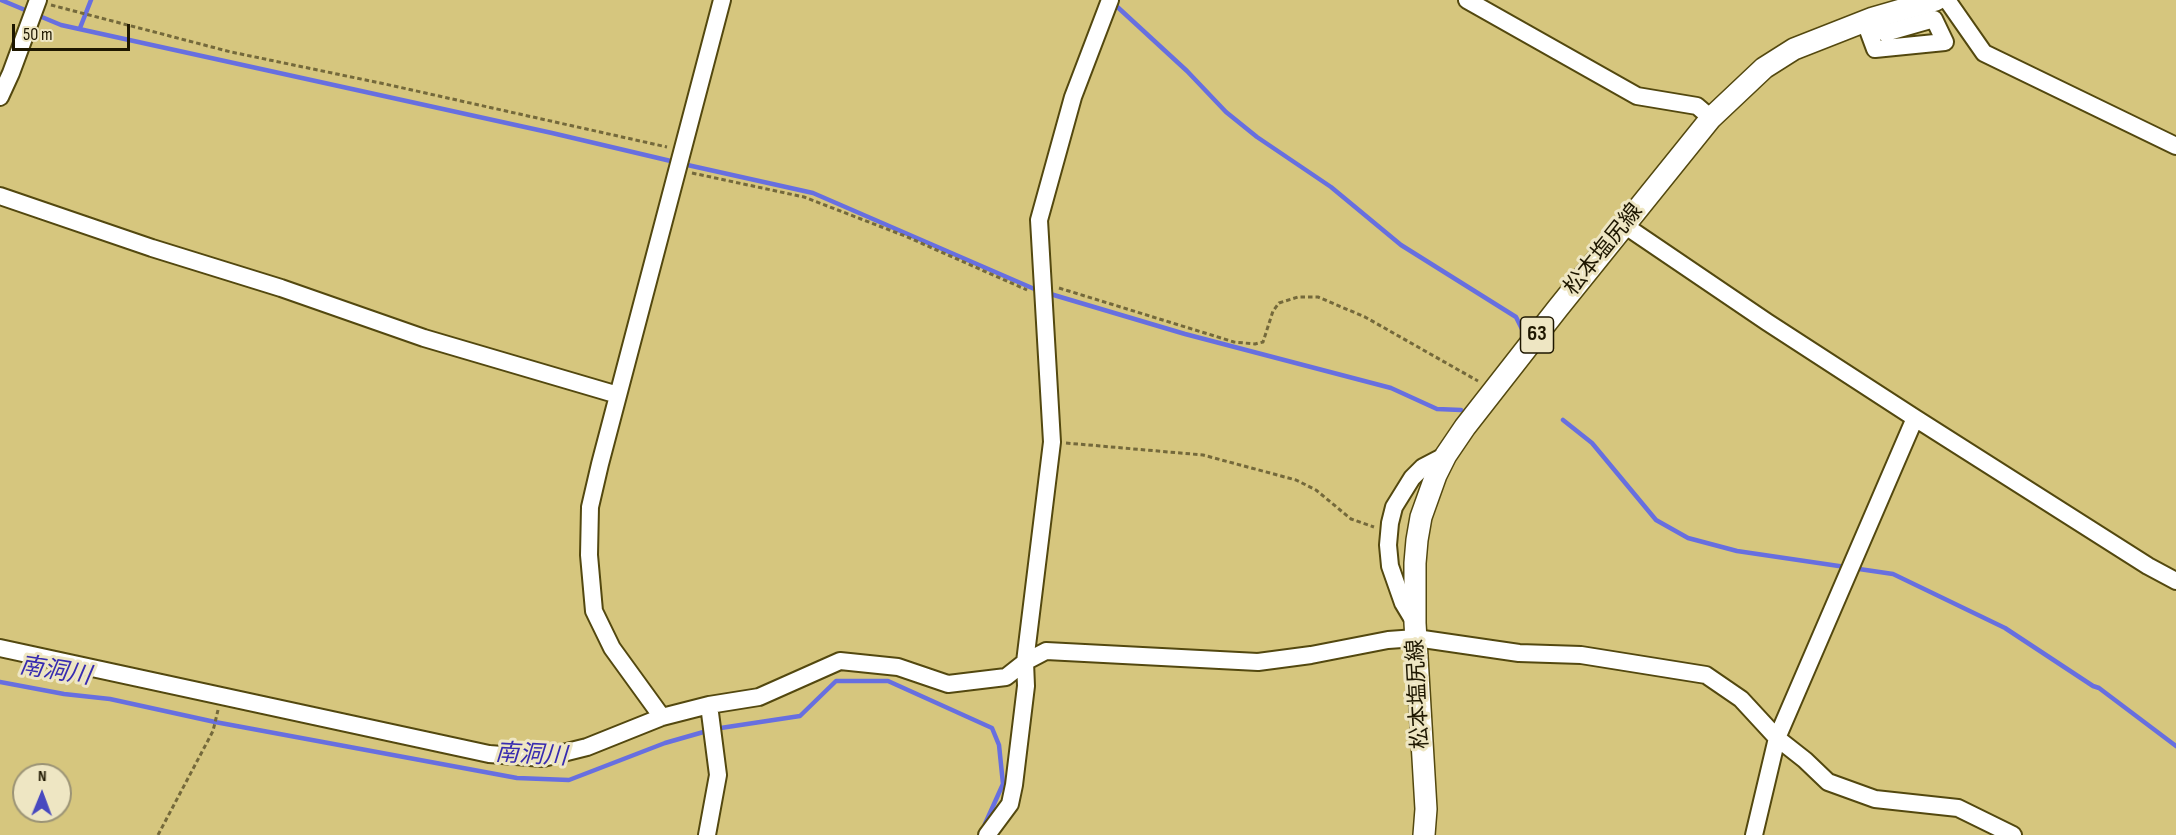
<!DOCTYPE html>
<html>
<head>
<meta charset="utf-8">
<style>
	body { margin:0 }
	#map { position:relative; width:2176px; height:835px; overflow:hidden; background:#d6c67e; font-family:"Sofia Sans Condensed",sans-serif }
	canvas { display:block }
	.north { position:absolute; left:12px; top:763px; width:60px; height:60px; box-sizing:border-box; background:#eee6c3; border:2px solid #9b9375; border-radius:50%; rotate:1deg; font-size:16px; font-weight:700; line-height:24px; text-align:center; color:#1e1700 }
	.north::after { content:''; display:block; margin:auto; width:21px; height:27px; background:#4849bf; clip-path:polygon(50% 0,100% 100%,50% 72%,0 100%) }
	.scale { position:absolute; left:12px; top:24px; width:118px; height:27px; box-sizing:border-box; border:3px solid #1e1700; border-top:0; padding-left:8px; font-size:18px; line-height:21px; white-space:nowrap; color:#1e1700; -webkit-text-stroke:4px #eee6c3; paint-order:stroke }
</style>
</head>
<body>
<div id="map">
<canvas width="2176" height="835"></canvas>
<div class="north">N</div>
<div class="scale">50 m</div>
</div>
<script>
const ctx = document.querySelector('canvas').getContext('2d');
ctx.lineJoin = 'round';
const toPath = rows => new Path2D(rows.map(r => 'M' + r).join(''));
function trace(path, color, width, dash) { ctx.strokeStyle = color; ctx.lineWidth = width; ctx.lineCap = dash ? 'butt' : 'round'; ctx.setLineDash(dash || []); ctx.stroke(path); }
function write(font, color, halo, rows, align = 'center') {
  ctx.font = font + ' "Sofia Sans Condensed","Noto Sans JP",sans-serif'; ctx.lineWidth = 6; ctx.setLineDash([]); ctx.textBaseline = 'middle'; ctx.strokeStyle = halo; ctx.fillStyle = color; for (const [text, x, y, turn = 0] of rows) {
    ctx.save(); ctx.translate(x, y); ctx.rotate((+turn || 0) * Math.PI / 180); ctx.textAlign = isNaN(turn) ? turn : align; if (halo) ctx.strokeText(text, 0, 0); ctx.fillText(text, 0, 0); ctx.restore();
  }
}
trace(toPath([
	[1,0,61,25,552,133,675,162],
	[1112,2,1187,71,1226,112,1257,137,1331,187,1401,245,1516,317,1525,335],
	[80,28,91,0],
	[683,164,813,193,1039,291],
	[1047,293,1185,334,1391,388,1437,409,1461,410],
	[1563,420,1592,443,1656,520,1688,538,1737,551,1893,574,2005,628,2093,686,2099,688,2176,746],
	[0,682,64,694,110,699,215,722,517,778,569,780,665,743,714,729,800,716,836,681,888,681,992,728,999,745,1003,784,985,824,987,828]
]), '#676fe0', 4.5);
const minor = toPath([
	[1467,0,1637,96,1697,106,1711,118],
	[1947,0,1984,53,2176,146],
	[1865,22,1875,49,1945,42,1934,19,1885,33,1878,17],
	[0,97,11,73,38,0],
	[0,196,152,248,281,288,424,338,618,395],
	[1624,225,1767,322,1915,418,2148,566,2176,581],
	[1415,623,1403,603,1390,566,1388,545,1390,523,1394,507,1412,478,1423,467,1446,455],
	[0,648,489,754,543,758,587,747,662,717,709,705,759,697,840,661,898,667,948,684,1006,677,1025,662,1046,651,1258,662,1311,655,1388,640,1416,638,1519,653,1581,655,1706,675,1741,699,1777,738,1805,760,1828,782,1875,799,1958,808,2013,835],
	[662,717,612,648,594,611,589,555,590,507,600,464,722,0],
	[707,835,718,775,709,705],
	[987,835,1010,804,1014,785,1026,686,1025,662,1052,442,1039,220,1073,97,1110,0],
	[1754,835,1777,738,1915,418]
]);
const major = toPath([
	[1424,835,1426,809,1415,623,1415,563,1417,540,1421,517,1436,475,1446,455,1465,427,1558,308,1711,118,1764,68,1794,49,1873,18,1936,0]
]);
trace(minor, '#53480f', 20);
trace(major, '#53480f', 24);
trace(toPath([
	[51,5,231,52,385,84,667,147],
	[692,173,804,197,905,236,1027,290],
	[1059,288,1234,342,1255,344,1263,342,1273,311,1279,303,1298,297,1318,297,1365,317,1478,381],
	[1066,443,1203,455,1296,480,1316,490,1351,519,1374,527],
	[158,835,213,731,218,710]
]), '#74693b', 3, [4.5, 3]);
trace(minor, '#fff', 16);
trace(major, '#fff', 21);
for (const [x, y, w] of [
	[1537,335,33]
]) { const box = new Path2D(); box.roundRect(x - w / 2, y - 18, w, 36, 4.5); ctx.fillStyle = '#eee6c3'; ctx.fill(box); trace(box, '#1e1700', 1.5); }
write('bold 21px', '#1e1700', null, [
	["63",1537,335]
]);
write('22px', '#1e1700', '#eee6c3', [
	["松本塩尻線",1604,250,-51],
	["松本塩尻線",1419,694,-93]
]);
write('italic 24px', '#372bb0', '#eee6c3', [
	["南洞川",55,672,9],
	["南洞川",531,756,3]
]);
</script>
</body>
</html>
